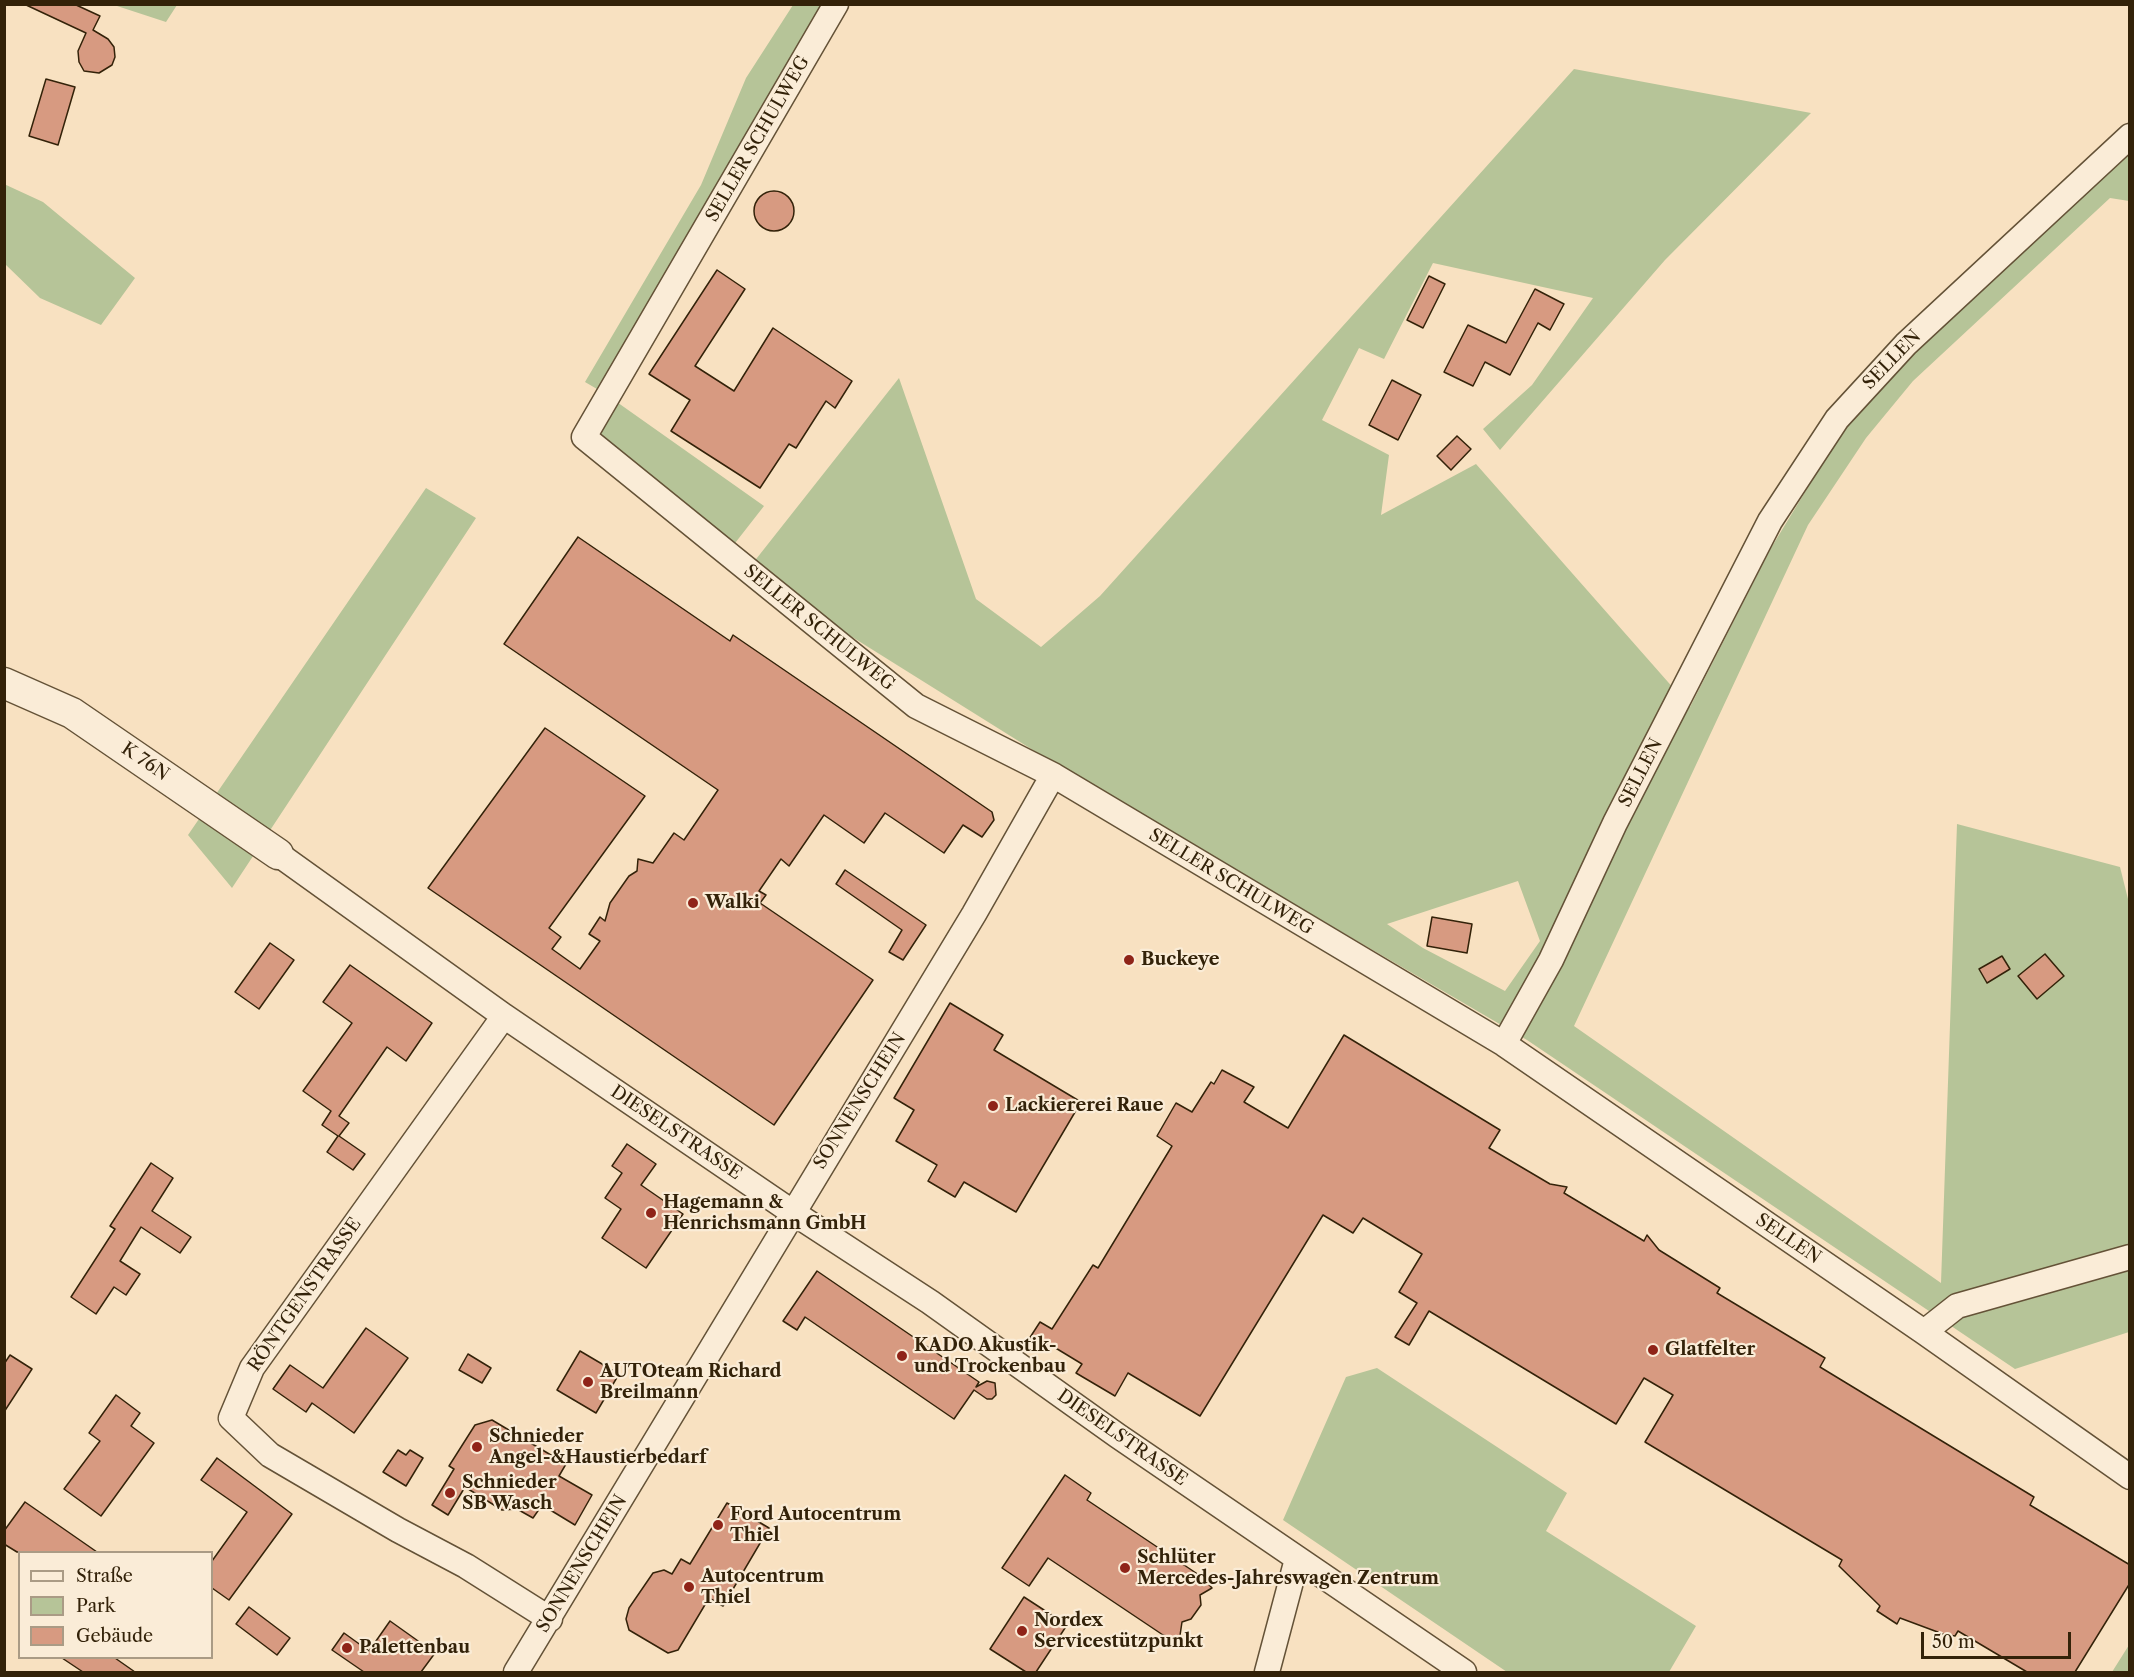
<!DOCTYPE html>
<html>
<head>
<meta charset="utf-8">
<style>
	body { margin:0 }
	#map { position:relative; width:2134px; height:1677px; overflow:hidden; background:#f8e1c1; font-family:"Libre Caslon Text",serif }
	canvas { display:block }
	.frame { position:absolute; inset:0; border:6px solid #332209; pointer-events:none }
	.legend { position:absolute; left:18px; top:1551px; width:195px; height:108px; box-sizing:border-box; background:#faecd7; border:2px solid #aa9b85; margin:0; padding:8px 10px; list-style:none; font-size:18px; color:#332209 }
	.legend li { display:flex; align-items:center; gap:12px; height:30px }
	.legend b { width:30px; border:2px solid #aa9b85 }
	.scale { position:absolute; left:1921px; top:1632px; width:150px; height:27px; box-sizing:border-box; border:3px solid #332209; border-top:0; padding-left:8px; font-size:18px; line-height:21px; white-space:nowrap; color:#332209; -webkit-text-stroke:4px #faecd7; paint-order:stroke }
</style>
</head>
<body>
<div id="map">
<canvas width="2134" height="1677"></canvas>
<div class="frame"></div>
<ul class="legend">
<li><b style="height:8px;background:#faecd7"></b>Straße</li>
<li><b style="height:16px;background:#b6c498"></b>Park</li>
<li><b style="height:16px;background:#d79a81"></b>Gebäude</li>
</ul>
<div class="scale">50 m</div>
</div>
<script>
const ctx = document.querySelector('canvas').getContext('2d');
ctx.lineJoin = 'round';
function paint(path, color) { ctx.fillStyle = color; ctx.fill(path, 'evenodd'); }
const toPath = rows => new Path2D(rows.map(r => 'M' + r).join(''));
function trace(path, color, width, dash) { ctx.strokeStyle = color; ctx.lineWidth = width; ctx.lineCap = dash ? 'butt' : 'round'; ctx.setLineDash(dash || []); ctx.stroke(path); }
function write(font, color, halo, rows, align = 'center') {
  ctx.font = font + ' "Libre Caslon Text",serif'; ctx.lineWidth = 4.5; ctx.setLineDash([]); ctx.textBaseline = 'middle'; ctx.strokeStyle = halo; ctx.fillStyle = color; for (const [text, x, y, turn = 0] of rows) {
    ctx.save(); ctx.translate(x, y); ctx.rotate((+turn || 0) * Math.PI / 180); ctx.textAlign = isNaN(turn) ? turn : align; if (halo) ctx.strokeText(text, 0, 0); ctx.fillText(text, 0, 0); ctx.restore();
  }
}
paint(toPath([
	[114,5,177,5,166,22],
	[793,5,826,5,597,389,585,382,701,185,746,78],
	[1574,69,1811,113,1665,260,1500,450,1483,429,1532,385,1593,298,1433,263,1384,359,1359,348,1322,420,1389,455,1381,515,1476,464,1690,707,1771,548,1844,428,1899,363,2129,152,2129,201,2110,198,1913,381,1866,438,1808,525,1574,1026,1941,1283,1957,824,2120,867,2130,907,2129,1332,2015,1369,1527,1040,1076,777,849,635,753,563,899,378,976,599,1041,647,1100,596],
	[1518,881,1540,941,1505,991,1423,948,1387,924],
	[4,184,43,202,135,278,101,325,40,298,5,264],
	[614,400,764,506,732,547,596,434],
	[426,488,476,518,232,888,188,835],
	[1377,1368,1567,1493,1546,1531,1696,1626,1669,1672,1507,1672,1283,1520,1346,1377],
	[2129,1645,2129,1672,2112,1672]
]), '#b6c498');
const building = toPath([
	[24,4,74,4,100,16,93,30,108,39,114,47,115,57,112,65,99,73,84,71,79,62,78,51,86,33,24,4],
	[46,79,75,87,58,145,29,136,46,79],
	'754 211a20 20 0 1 1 40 0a20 20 0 1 1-40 0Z',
	[717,270,745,289,695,366,734,391,773,328,852,381,835,408,826,401,796,448,789,444,760,488,671,431,690,400,649,374,717,270],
	[1429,276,1445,284,1423,328,1407,320,1429,276],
	[1535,289,1564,304,1550,330,1538,323,1510,375,1485,362,1473,386,1444,372,1468,325,1506,343,1535,289],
	[1392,380,1421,395,1398,440,1369,425,1392,380],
	[1457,436,1471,449,1451,470,1437,456,1457,436],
	[578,537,730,641,733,635,992,812,994,820,982,837,963,825,944,853,885,813,864,843,824,815,789,866,781,859,759,891,766,895,760,903,873,980,774,1125,428,888,545,728,645,796,549,928,561,937,552,949,580,969,600,941,589,934,600,917,605,921,610,903,629,876,637,871,638,859,653,863,674,833,684,840,718,790,504,644,578,537],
	[845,870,926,925,903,960,889,952,902,930,836,884,845,870],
	[1432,917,1472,924,1467,953,1427,946,1432,917],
	[270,943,294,960,259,1009,235,992,270,943],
	[2045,954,2064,976,2037,999,2018,976,2045,954],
	[2002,956,2010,969,1987,983,1979,969,2002,956],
	[350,965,432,1023,406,1061,387,1047,339,1116,349,1123,339,1136,365,1154,353,1170,327,1152,338,1136,322,1125,331,1111,303,1091,352,1023,323,1002,350,965],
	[950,1003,1003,1035,994,1050,1081,1102,1016,1212,964,1182,955,1197,928,1181,937,1165,896,1141,914,1110,894,1098,950,1003],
	[1344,1035,1500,1130,1489,1148,1550,1184,1567,1187,1564,1193,1644,1241,1647,1235,1659,1250,1720,1288,1717,1293,1825,1358,1820,1367,2034,1497,2030,1505,2130,1565,2130,1583,2075,1672,2027,1672,1958,1631,1955,1636,1943,1634,1900,1618,1897,1624,1877,1611,1880,1606,1839,1566,1842,1560,1645,1442,1673,1395,1644,1378,1616,1424,1429,1311,1409,1345,1395,1337,1417,1303,1399,1292,1422,1254,1363,1218,1353,1233,1323,1215,1200,1416,1128,1373,1115,1396,1076,1373,1082,1364,1049,1344,1046,1349,1029,1339,1040,1322,1052,1329,1093,1265,1098,1268,1172,1146,1157,1136,1176,1103,1192,1112,1211,1082,1214,1084,1222,1070,1254,1087,1244,1102,1288,1128,1344,1035],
	[627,1144,656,1164,641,1185,683,1214,646,1268,602,1238,621,1209,605,1198,622,1173,612,1166,627,1144],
	[151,1163,173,1178,152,1211,191,1237,180,1253,141,1227,120,1261,140,1274,126,1295,114,1287,96,1314,71,1297,115,1229,110,1226,151,1163],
	[817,1271,979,1382,976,1387,987,1381,995,1383,996,1395,992,1399,987,1399,974,1390,954,1419,805,1317,797,1330,783,1321,817,1271],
	[366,1328,408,1358,354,1433,312,1403,306,1412,273,1389,290,1365,323,1388,366,1328],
	[580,1351,619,1374,596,1413,557,1390,580,1351],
	[468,1354,491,1368,482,1383,459,1370,468,1354],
	[10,1355,32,1369,4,1412,4,1364,10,1355],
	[116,1395,140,1413,131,1426,154,1443,101,1516,64,1489,100,1441,89,1433,116,1395],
	[492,1420,566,1464,559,1476,592,1495,575,1525,542,1505,533,1518,517,1509,502,1510,465,1487,448,1515,432,1505,454,1469,449,1466,475,1425,492,1420],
	[398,1450,406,1455,410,1450,423,1458,406,1486,383,1472,398,1450],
	[217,1458,292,1514,229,1600,212,1588,212,1561,247,1512,201,1480,217,1458],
	[1065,1475,1091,1493,1087,1500,1202,1577,1212,1588,1200,1595,1201,1605,1191,1619,1182,1622,1179,1642,1163,1635,1048,1558,1029,1586,1002,1568,1065,1475],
	[25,1502,97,1552,17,1552,4,1544,4,1531,25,1502],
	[727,1503,769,1528,723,1606,709,1598,678,1650,668,1653,629,1630,626,1619,629,1608,653,1573,664,1570,672,1574,681,1559,690,1564,727,1503],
	[1024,1597,1067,1625,1036,1672,1026,1672,990,1649,1024,1597],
	[249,1607,290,1638,277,1655,236,1624,249,1607],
	[390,1621,435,1653,421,1672,364,1672,332,1650,344,1633,369,1651,390,1621],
	[62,1658,115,1658,135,1672,83,1672,62,1658]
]);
paint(building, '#d79a81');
trace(building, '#332209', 1.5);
const minor = toPath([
	[836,4,584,437,916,706,1053,775,1504,1044,1924,1332,2130,1477],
	[278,854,504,1016,792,1212,930,1302,1118,1436,1464,1672],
	[504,1016,252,1368,231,1418,270,1455,398,1530,466,1566,550,1619],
	[1504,1044,1551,960,1615,823,1770,521,1837,419,1906,344,2130,136],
	[1924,1332,1957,1306,2130,1257],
	[516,1672,974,914,1053,775],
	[1267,1672,1297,1559]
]);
const tertiary = toPath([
	[4,683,72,713,278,854]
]);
trace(minor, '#645237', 27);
trace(tertiary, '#645237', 33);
trace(minor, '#faecd7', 24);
trace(tertiary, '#faecd7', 30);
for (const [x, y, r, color] of [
	[693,903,6,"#8f2418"],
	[1129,960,6,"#8f2418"],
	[993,1106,6,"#8f2418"],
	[651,1213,6,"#8f2418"],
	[1653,1350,6,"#8f2418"],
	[902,1356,6,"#8f2418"],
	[588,1382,6,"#8f2418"],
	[477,1447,6,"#8f2418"],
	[450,1493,6,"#8f2418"],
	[718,1525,6,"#8f2418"],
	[1125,1568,6,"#8f2418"],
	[689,1587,6,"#8f2418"],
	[1022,1631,6,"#8f2418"],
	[347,1648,6,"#8f2418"]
]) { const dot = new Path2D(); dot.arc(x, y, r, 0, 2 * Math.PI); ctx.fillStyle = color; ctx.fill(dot); trace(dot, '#faecd7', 2); }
write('18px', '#332209', '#faecd7', [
	["SELLER SCHULWEG",758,139,-60],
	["SELLEN",1892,360,-46],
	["SELLER SCHULWEG",819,628,39],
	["K 76N",145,762,34],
	["SELLEN",1641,773,-63],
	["SELLER SCHULWEG",1231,882,31],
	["SONNENSCHEIN",860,1101,-58],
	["DIESELSTRASSE",676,1133,34],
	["SELLEN",1788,1239,34],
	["RÖNTGENSTRASSE",305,1295,-55],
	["DIESELSTRASSE",1122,1438,35],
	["SONNENSCHEIN",582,1564,-59]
]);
write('bold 18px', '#332209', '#faecd7', [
	["Walki",705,903],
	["Buckeye",1141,960],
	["Lackiererei Raue",1005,1106],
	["Hagemann &",663,1203],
	["Henrichsmann GmbH",663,1224],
	["KADO Akustik-",914,1346],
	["und Trockenbau",914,1367],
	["Glatfelter",1665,1350],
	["AUTOteam Richard",600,1372],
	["Breilmann",600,1393],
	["Schnieder",489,1437],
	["Angel-&Haustierbedarf",489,1458],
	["Schnieder",462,1483],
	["SB Wasch",462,1504],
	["Ford Autocentrum",730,1515],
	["Thiel",730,1536],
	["Schlüter",1137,1558],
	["Mercedes-Jahreswagen Zentrum",1137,1579],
	["Autocentrum",701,1577],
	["Thiel",701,1598],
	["Nordex",1034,1621],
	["Servicestützpunkt",1034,1642],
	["Palettenbau",359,1648]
], 'left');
</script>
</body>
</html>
